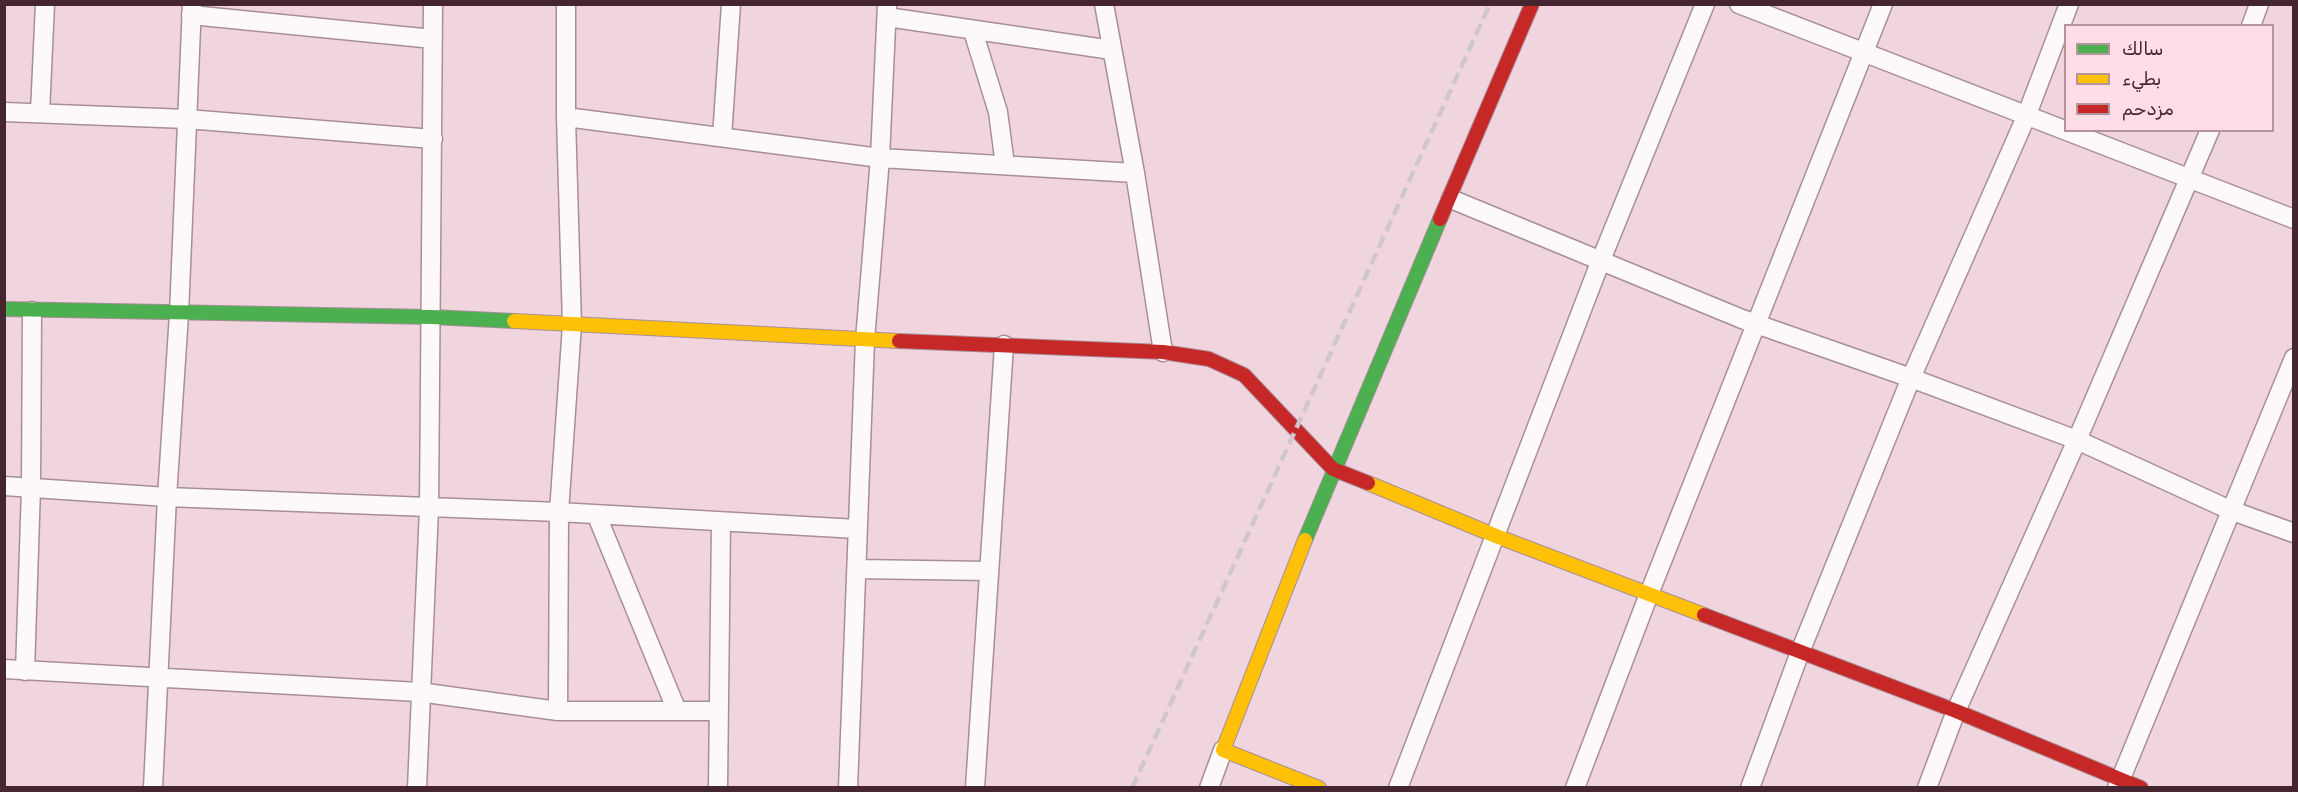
<!DOCTYPE html>
<html>
<head>
<meta charset="utf-8">
<style>
	body { margin:0 }
	#map { position:relative; width:2298px; height:792px; overflow:hidden; background:#f1d5de; font-family:Rubik,Vazirmatn,sans-serif }
	canvas { display:block }
	.frame { position:absolute; inset:0; border:6px solid #452630; pointer-events:none }
	.legend { position:absolute; left:2064px; top:24px; width:210px; height:108px; box-sizing:border-box; background:#fedde6; border:2px solid #b4949d; margin:0; padding:8px 10px; list-style:none; font-size:18px; color:#452630 }
	.legend li { display:flex; align-items:center; gap:12px; height:30px }
	.legend b { width:30px; border:2px solid #b4949d }
</style>
</head>
<body>
<div id="map">
<canvas width="2298" height="792"></canvas>
<div class="frame"></div>
<ul class="legend">
<li><b style="height:8px;background:#4caf50"></b>سالك</li>
<li><b style="height:8px;background:#ffc107"></b>بطيء</li>
<li><b style="height:8px;background:#c62828"></b>مزدحم</li>
</ul>
</div>
<script>
const ctx = document.querySelector('canvas').getContext('2d');
ctx.lineJoin = 'round';
const toPath = rows => new Path2D(rows.map(r => 'M' + r).join(''));
function trace(path, color, width, dash) { ctx.strokeStyle = color; ctx.lineWidth = width; ctx.lineCap = dash ? 'butt' : 'round'; ctx.setLineDash(dash || []); ctx.stroke(path); }
const street = toPath([
	[1104,4,1135,173,1163,352],
	[1739,4,2294,219],
	[191,15,433,39],
	[887,17,1112,50],
	[2251,26,2259,4],
	[973,31,998,112,1005,165],
	[4,112,187,119,433,139],
	[40,113,45,4],
	[566,117,880,158,1135,173],
	[722,137,731,4],
	[1451,199,1742,319,1911,378,2077,440,2230,510,2294,533],
	[4,486,167,497,559,512,857,529],
	[597,516,677,711],
	[857,569,989,571],
	[4,669,419,692,558,711,718,711],
	[25,671,31,488,32,311],
	[558,711,559,512,572,325,566,117,566,4],
	[153,788,167,497,179,314,192,4],
	[417,788,429,508,433,4],
	[718,788,721,522],
	[848,788,865,340,880,158,887,4],
	[975,788,1004,345],
	[1209,788,1223,750],
	[1398,788,1601,260,1705,4],
	[1575,788,1649,594,1883,4],
	[1750,788,1800,652,1911,378,2026,117,2069,4],
	[1927,788,1956,711,2077,440,2210,130],
	[2117,788,2294,358]
]);
const fast = toPath([
	[4,309,432,317,514,321],
	[1305,540,1440,219]
]);
const slow = toPath([
	[514,321,899,341],
	[1368,483,1496,536,1704,615],
	[1305,540,1223,750,1319,788]
]);
const jam = toPath([
	[1440,219,1532,4],
	[899,341,1163,352,1209,359,1244,375,1333,469,1368,483],
	[1704,615,1956,711,2141,788]
]);
trace(street, '#a88e97', 21);
trace(fast, '#a88e97', 16);
trace(slow, '#a88e97', 16);
trace(jam, '#a88e97', 16);
trace(street, '#fdf9fa', 18);
trace(fast, '#4caf50', 14);
trace(slow, '#ffc107', 14);
trace(jam, '#c62828', 14);
trace(toPath([
	[1132,788,1490,4]
]), '#d0c7ca', 4.5, [12, 6]);
</script>
</body>
</html>
